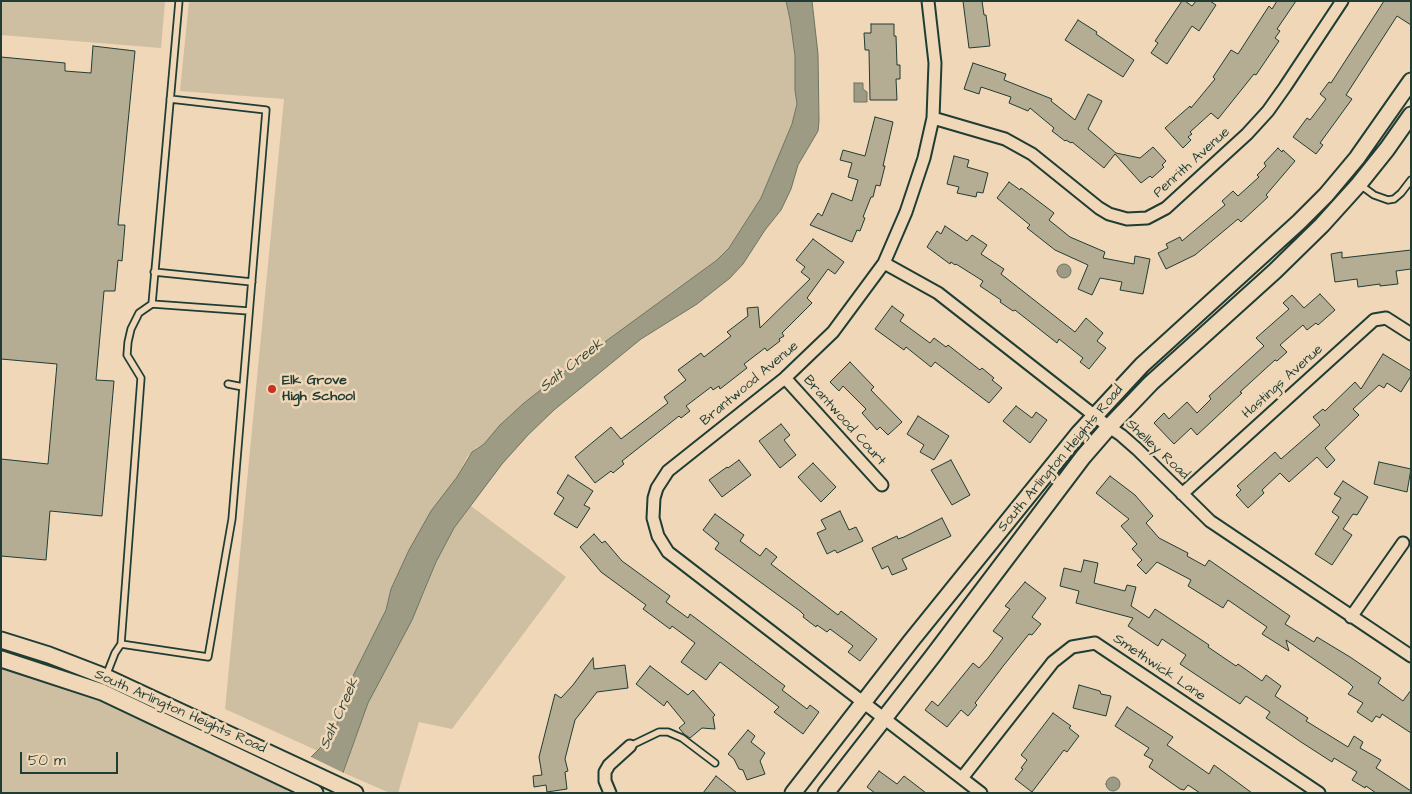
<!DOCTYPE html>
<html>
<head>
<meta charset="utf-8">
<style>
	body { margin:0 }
	#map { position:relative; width:1412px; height:794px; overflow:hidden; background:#f0d7b8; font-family:"Architects Daughter",sans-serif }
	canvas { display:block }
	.frame { position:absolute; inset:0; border:2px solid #1f3d34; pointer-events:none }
	.scale { position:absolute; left:20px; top:752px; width:98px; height:22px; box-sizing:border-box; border:2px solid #1f3d34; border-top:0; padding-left:6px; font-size:15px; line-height:18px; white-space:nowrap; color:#1f3d34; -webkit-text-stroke:4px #f0d7b8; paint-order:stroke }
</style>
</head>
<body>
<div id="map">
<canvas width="1412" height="794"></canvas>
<div class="frame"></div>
<div class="scale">50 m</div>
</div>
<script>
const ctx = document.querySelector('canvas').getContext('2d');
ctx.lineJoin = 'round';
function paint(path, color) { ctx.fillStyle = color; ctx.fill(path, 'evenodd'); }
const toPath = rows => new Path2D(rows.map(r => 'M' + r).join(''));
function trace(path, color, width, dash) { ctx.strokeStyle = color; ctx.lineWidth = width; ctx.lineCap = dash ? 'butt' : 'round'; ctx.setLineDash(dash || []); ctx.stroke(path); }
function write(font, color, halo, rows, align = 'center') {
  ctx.font = font + ' "Architects Daughter",sans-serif'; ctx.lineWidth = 5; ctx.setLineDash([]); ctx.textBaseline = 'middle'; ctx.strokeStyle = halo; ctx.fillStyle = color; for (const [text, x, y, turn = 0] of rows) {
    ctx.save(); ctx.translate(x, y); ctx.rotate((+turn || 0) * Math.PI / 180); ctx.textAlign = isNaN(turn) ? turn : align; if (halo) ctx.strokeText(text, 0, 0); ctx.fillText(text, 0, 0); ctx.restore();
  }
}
paint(toPath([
	[1,1,165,1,161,48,1,35],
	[189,1,786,1,790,19,795,56,795,90,797,104,792,124,761,198,729,248,717,260,524,403,500,425,484,444,477,447,467,457,457,477,431,511,409,550,391,589,386,610,346,690,336,727,328,740,318,751,225,709,284,99,180,91],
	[471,506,566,577,452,729,419,722,398,793,390,793,344,773,368,703,424,593,436,562,454,528],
	[1,659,32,668,283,778,290,793,1,793]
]), '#cebea2');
const water = toPath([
	[786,1,812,1,818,54,819,121,818,131,798,165,791,189,781,210,765,230,743,264,730,278,697,304,641,339,554,410,528,435,502,464,454,528,436,562,412,620,368,703,343,773,337,786,289,793,299,769,328,740,336,727,346,690,386,610,391,589,409,550,431,511,457,477,472,452,484,444,500,425,524,403,561,374,717,260,729,248,761,198,792,124,797,104,795,90,795,56,790,19,786,1],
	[854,83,863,83,863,89,867,92,867,102,854,102,854,83],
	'1057 271a7 7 0 1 1 14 0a7 7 0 1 1-14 0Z',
	'1106 784a7 7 0 1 1 14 0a7 7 0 1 1-14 0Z'
]);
paint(water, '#9d9b83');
trace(water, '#6b7563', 1);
paint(toPath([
	[309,756,346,774,339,787,339,793,287,793,288,786,297,768]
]), '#f0d7b8');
const building = toPath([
	[963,1,982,1,984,15,986,15,990,46,969,48,963,1],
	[1182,1,1185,1,1192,6,1196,1,1210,1,1216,5,1199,31,1192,26,1167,64,1151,53,1158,43,1155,41,1182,1],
	[1277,1,1296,1,1277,29,1280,31,1275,38,1279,41,1256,75,1254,74,1218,119,1211,113,1190,132,1192,134,1188,137,1191,140,1183,148,1165,128,1190,106,1191,108,1215,79,1213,77,1231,50,1238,54,1269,6,1272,9,1277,1],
	[1384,1,1411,1,1411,25,1397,16,1346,95,1352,99,1320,143,1323,145,1316,154,1293,137,1307,118,1310,120,1326,99,1320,94,1329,82,1331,83,1384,1],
	[1078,20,1097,32,1096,34,1134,60,1123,77,1065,40,1078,20],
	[871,24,894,24,894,36,896,36,897,65,900,65,900,79,896,79,897,100,870,100,869,50,865,50,864,33,871,33,871,24],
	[93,46,135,51,118,225,125,225,122,261,118,260,115,291,104,291,96,380,114,381,102,516,50,511,46,560,1,556,1,459,48,464,57,364,1,359,1,57,65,63,65,71,91,73,93,46],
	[973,63,1006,74,1004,80,1052,99,1051,101,1075,120,1088,94,1102,101,1088,129,1116,153,1140,158,1153,147,1166,161,1162,165,1164,167,1152,178,1150,176,1141,183,1115,154,1104,168,1072,142,1071,143,1066,140,1065,141,1052,131,1054,128,1030,108,1028,111,1009,103,1011,97,981,87,979,94,964,89,973,63],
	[875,117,893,122,883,166,885,166,880,186,876,185,873,197,871,197,863,217,865,218,860,231,857,230,852,242,810,225,818,213,822,216,832,193,852,201,858,180,848,177,852,163,840,160,843,150,865,156,875,117],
	[1278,148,1282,152,1283,150,1295,161,1266,195,1268,197,1241,222,1238,219,1195,255,1166,269,1158,253,1168,248,1166,244,1180,237,1182,241,1225,205,1222,201,1233,191,1238,196,1259,177,1257,175,1266,166,1264,163,1278,148],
	[954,156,969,160,967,167,988,173,983,193,977,192,976,197,957,193,959,187,947,184,954,156],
	[1009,182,1020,190,1021,188,1054,213,1049,220,1070,237,1105,252,1103,258,1134,264,1135,256,1150,259,1143,294,1120,290,1122,282,1100,278,1092,295,1078,289,1088,265,1055,250,1027,228,1030,225,997,198,1009,182],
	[945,226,967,241,972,235,987,245,981,254,1004,269,1001,274,1075,332,1086,318,1103,333,1097,341,1106,348,1089,369,1080,362,1083,358,1059,339,1057,343,1015,310,1013,311,1000,302,1001,300,980,286,983,281,956,264,955,265,951,262,950,264,927,247,937,231,941,234,945,226],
	[813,239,844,262,835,274,828,269,807,298,812,303,782,333,784,336,779,339,780,341,767,351,765,348,744,364,747,368,720,389,719,386,713,390,711,387,686,406,690,411,681,418,679,416,622,461,624,464,613,473,611,471,595,483,575,457,611,427,621,439,668,403,664,397,686,380,678,370,701,353,704,357,731,336,727,332,748,316,747,308,758,307,760,328,810,279,801,272,805,267,796,260,813,239],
	[1411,250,1411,269,1396,271,1398,284,1380,286,1380,284,1358,287,1357,279,1335,282,1331,254,1342,252,1342,258,1411,250],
	[1320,294,1335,310,1318,325,1316,323,1307,330,1303,325,1280,345,1287,352,1277,361,1275,360,1240,392,1242,393,1197,435,1191,428,1174,444,1154,423,1164,413,1169,419,1187,402,1197,413,1211,399,1209,396,1264,346,1256,338,1289,309,1283,303,1292,295,1304,308,1320,294],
	[892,306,904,315,900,321,930,343,934,338,946,347,948,345,980,370,982,368,994,378,992,380,1002,388,989,403,935,362,931,367,906,347,904,350,875,329,892,306],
	[1383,354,1411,371,1411,376,1401,392,1387,383,1384,388,1379,385,1353,409,1359,415,1325,448,1335,460,1327,468,1317,457,1289,482,1280,473,1262,490,1264,493,1248,508,1236,495,1241,490,1237,486,1275,452,1281,459,1320,425,1313,417,1323,409,1325,411,1355,382,1361,389,1383,354],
	[850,362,874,387,871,390,902,422,888,435,880,427,877,430,862,413,866,409,843,386,839,391,830,382,850,362],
	[1016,406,1032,418,1036,412,1047,420,1030,443,1003,421,1016,406],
	[918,416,949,436,934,460,920,452,924,445,907,434,918,416],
	[781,424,790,435,784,440,796,455,780,468,759,441,781,424],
	[739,460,751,475,722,497,709,480,727,467,728,468,739,460],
	[951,460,970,495,952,505,931,470,951,460],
	[1379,462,1411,469,1407,492,1374,484,1379,462],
	[813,463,836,487,821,502,798,477,813,463],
	[568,475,593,491,584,505,590,508,577,528,554,514,564,498,557,493,568,475],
	[1110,476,1135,495,1153,516,1146,523,1159,538,1188,553,1187,556,1205,566,1209,560,1290,616,1285,624,1314,642,1317,637,1350,657,1381,678,1378,683,1403,701,1411,690,1411,733,1382,714,1380,718,1376,716,1372,722,1357,712,1363,703,1348,694,1353,687,1349,683,1286,640,1289,651,1262,634,1267,627,1228,600,1223,608,1188,586,1191,580,1157,562,1146,574,1137,565,1142,560,1132,549,1137,544,1121,526,1129,519,1096,493,1110,476],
	[1343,481,1368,497,1357,515,1353,514,1343,529,1352,535,1332,565,1315,554,1339,517,1332,512,1341,498,1334,494,1343,481],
	[840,511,849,530,856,527,863,541,837,553,835,550,827,554,817,533,826,529,821,520,840,511],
	[715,514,744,535,740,541,760,556,766,548,777,557,771,564,838,615,841,611,877,639,860,661,848,652,853,646,830,629,827,632,817,625,816,627,803,617,804,615,800,611,715,549,719,543,703,530,715,514],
	[942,518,951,536,902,559,907,569,892,575,888,566,882,569,872,548,897,536,898,539,904,537,942,518],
	[594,534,602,543,605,541,622,561,670,596,666,602,688,618,690,614,718,635,785,686,782,690,807,709,810,705,819,712,803,734,774,712,779,707,720,662,706,680,681,662,695,643,672,626,670,629,643,609,646,605,601,572,580,547,594,534],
	[1084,560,1098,563,1094,583,1125,591,1127,585,1136,587,1131,606,1149,618,1155,609,1209,645,1208,647,1236,666,1238,664,1262,681,1266,675,1281,686,1275,696,1308,718,1306,721,1348,747,1354,736,1363,742,1360,748,1381,760,1376,768,1411,791,1411,793,1376,793,1366,786,1365,788,1352,780,1357,772,1334,758,1332,762,1301,742,1266,718,1270,712,1246,696,1240,704,1180,664,1186,655,1162,639,1158,646,1128,626,1133,618,1076,603,1079,591,1060,586,1064,568,1081,572,1084,560],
	[1025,582,1046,598,1032,617,1041,624,1032,635,1029,634,1004,665,975,703,977,705,968,716,961,710,947,727,925,710,932,701,938,706,973,663,979,668,988,658,1003,638,993,631,1010,609,1005,606,1025,582],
	[593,658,594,669,625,665,628,688,597,692,575,720,565,759,568,771,565,772,567,789,547,792,546,785,534,787,533,776,542,775,539,757,555,694,561,698,573,685,593,658],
	[650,666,688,695,693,690,715,715,713,717,715,729,702,728,690,738,684,734,679,728,685,723,667,701,664,706,636,684,650,666],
	[1079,685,1100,691,1101,694,1111,696,1106,716,1073,708,1079,685],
	[1127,707,1173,737,1167,745,1209,774,1214,765,1252,793,1200,793,1188,785,1184,790,1180,789,1149,767,1153,760,1144,755,1149,748,1115,726,1127,707],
	[1053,713,1071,726,1069,728,1079,736,1067,752,1064,750,1032,792,1015,779,1023,769,1021,768,1027,760,1021,755,1053,713],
	[748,730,755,736,751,742,765,753,760,761,765,774,747,780,743,770,739,769,734,759,728,754,748,730],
	[879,771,897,784,904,776,926,793,875,793,867,787,879,771],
	[716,776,737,793,703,793,716,776]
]);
paint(building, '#b5ac94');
trace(building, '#1f3d34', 1);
const lane = toPath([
	[170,99,266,110,243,387],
	[1359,184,1374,195,1388,200,1394,199,1401,193,1411,180],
	[154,272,252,282],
	[152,304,249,311],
	[121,644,208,657,232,519,243,387,228,384],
	[106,676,115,653,121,644,141,378,127,355,128,342,131,329,139,313,152,304,179,1],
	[630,746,659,732,668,732,682,738,715,763]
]);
const street = toPath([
	[928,1,935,63,933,118,924,158,906,212,884,263,833,332,785,378,668,471,657,488,654,498,653,518,658,536,668,552,981,793],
	[933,118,1005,139,1032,154,1099,208,1109,214,1127,219,1147,218,1166,208,1247,134,1268,111,1285,87,1342,1],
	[884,263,938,293,1109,427,1121,435,1137,449,1210,521,1411,656],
	[785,378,882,485],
	[1182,494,1374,320,1386,318,1411,334],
	[1351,617,1403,543],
	[962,778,1053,662,1072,647,1095,643,1319,793],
	[610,793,605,781,605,772,609,765,630,746]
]);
const secondary = toPath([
	[1,640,49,655,106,677,355,793],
	[1,659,102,692,315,793],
	[793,793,911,641,1079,433,1142,365,1299,222,1326,195,1357,158,1411,81],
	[826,793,932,657,1083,457,1109,427,1151,383,1275,271,1322,225,1359,184,1387,149,1411,115]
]);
trace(lane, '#1f3d34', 9);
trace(street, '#1f3d34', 15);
trace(secondary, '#1f3d34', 19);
trace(lane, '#f0d7b8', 5.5);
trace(street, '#f0d7b8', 11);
trace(secondary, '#f0d7b8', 15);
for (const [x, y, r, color] of [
	[272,389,5,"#c8321e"]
]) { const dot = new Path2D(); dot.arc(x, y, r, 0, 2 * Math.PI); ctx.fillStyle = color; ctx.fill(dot); trace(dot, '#f0d7b8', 2); }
write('14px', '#1f3d34', '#f0d7b8', [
	["Penrith Avenue",1192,163,-42],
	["Hastings Avenue",1283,382,-42],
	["Brantwood Avenue",750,384,-40],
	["Brantwood Court",844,421,48],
	["Shelley Road",1157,450,43],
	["South Arlington Heights Road",1061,459,-50],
	["Smethwick Lane",1159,668,34],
	["South Arlington Heights Road",180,712,24]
]);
write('bold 14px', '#1f3d34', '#f0d7b8', [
	["Elk Grove",282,381],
	["High School",282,397]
], 'left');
write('italic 15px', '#324b40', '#f0d7b8', [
	["Salt Creek",572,366,-38],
	["Salt Creek",340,714,-66]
]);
</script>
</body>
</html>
